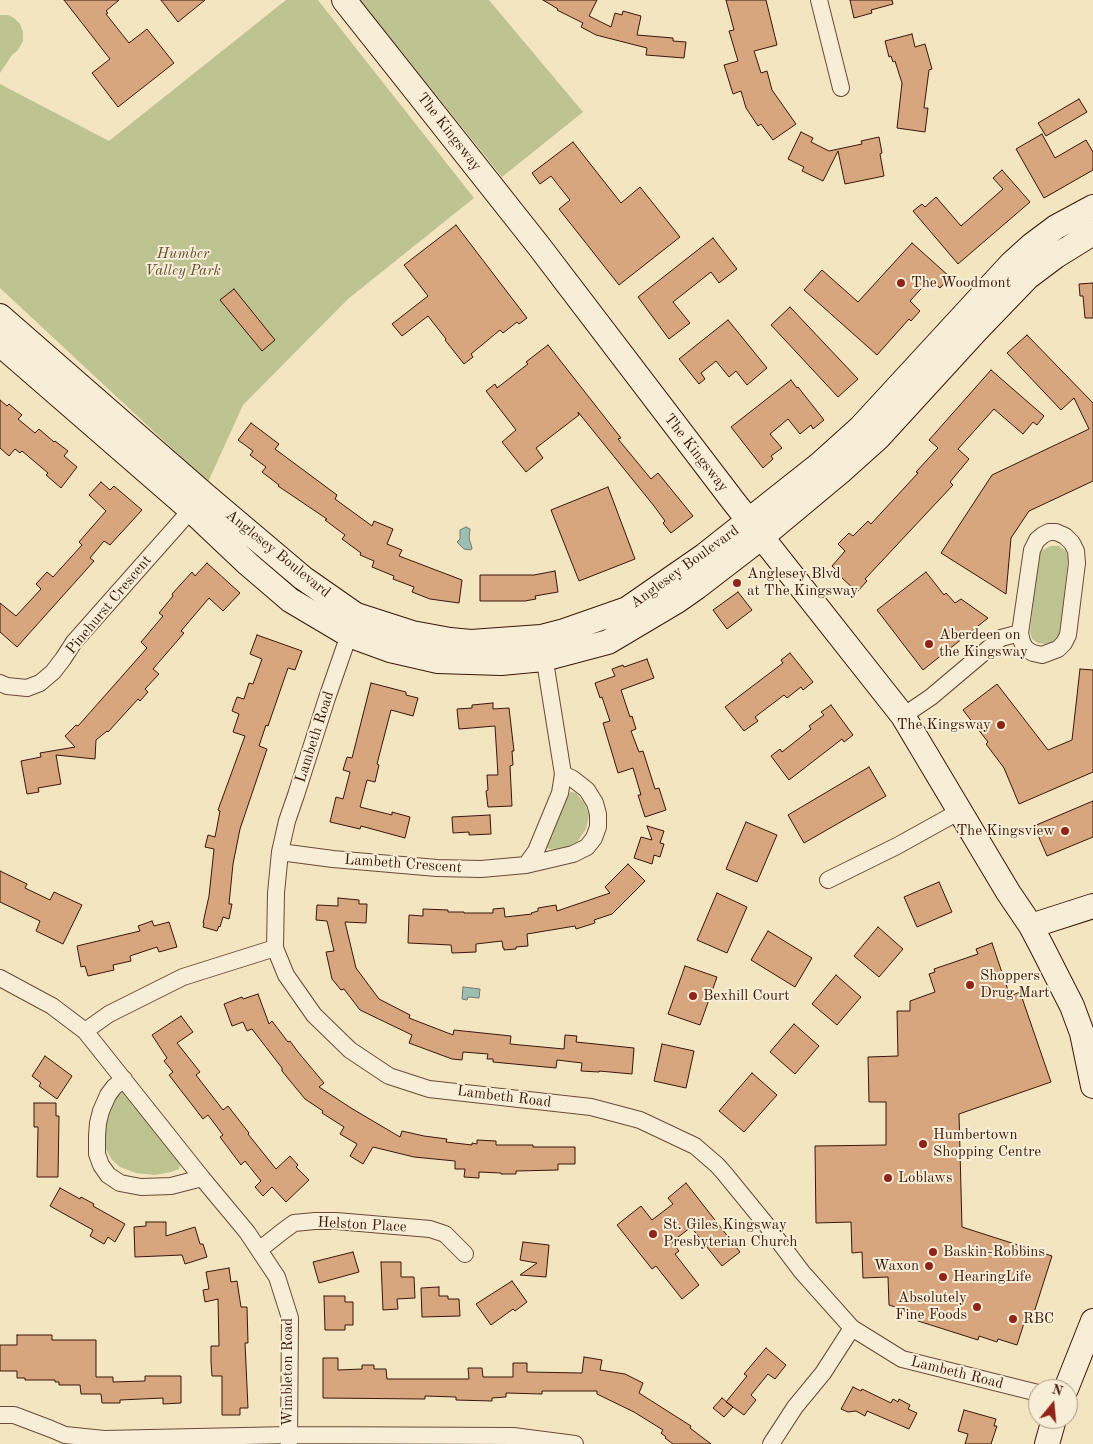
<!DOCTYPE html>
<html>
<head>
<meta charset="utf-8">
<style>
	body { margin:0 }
	#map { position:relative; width:1093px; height:1444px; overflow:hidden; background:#f4e5c1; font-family:"Old Standard TT",serif }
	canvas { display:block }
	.north { position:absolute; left:1028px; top:1379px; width:50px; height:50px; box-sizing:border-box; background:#f8eed7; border:1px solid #ac9885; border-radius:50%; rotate:17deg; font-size:14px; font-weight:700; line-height:20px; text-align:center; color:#391709 }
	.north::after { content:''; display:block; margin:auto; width:18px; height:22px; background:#8f2418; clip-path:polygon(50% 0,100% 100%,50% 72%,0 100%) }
</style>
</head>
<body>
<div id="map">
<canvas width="1093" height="1444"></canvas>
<div class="north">N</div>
</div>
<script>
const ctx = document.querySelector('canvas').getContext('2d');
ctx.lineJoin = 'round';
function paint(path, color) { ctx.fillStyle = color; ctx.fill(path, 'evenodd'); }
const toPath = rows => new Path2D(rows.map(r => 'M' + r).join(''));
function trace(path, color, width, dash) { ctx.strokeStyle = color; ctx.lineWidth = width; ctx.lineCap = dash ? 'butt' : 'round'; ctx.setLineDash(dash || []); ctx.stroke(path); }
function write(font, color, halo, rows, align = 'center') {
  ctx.font = font + ' "Old Standard TT",serif'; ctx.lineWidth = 4; ctx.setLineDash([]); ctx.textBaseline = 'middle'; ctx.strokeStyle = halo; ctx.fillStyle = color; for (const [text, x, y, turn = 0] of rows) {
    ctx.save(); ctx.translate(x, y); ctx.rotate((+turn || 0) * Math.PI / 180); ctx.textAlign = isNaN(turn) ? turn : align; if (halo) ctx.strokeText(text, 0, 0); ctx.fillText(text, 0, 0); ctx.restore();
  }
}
paint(toPath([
	[286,0,318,0,474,198,348,299,243,405,208,482,0,288,0,84,109,141],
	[360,0,489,0,583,112,502,177],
	[0,15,8,15,14,18,20,24,23,32,23,41,18,50,12,55,0,73],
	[1050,546,1059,546,1066,551,1068,559,1060,633,1059,638,1054,642,1046,644,1038,643,1032,639,1030,632,1038,555,1043,550],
	[571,792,576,793,585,804,589,815,586,829,577,842,566,848,549,849,545,847,566,796],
	[121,1085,181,1160,179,1169,171,1172,155,1175,136,1173,120,1167,112,1160,106,1149,104,1123]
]), '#bec491');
const water = toPath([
	[466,527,470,529,469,538,472,548,471,550,464,549,457,542,460,539,460,530,466,527],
	[463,987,480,989,479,998,468,997,467,1000,462,999,463,987]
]);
paint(water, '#9cbfb4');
trace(water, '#747c70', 1);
const building = toPath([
	[64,0,119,0,106,11,108,13,106,14,129,43,147,29,174,63,118,107,92,73,110,59,64,0],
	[161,0,205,0,178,22,161,0],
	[543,0,597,0,589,16,611,27,615,13,622,15,623,11,641,16,637,35,673,38,673,41,686,42,684,58,646,55,647,48,596,35,581,27,583,23,557,10,558,9,543,0],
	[726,0,766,0,777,45,754,51,761,73,767,71,772,90,796,124,773,140,761,124,758,126,746,108,741,91,733,94,724,65,738,61,729,31,734,30,726,0],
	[850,0,892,0,893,4,871,10,872,13,854,18,850,0],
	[912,34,915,47,925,44,932,69,929,70,924,108,928,108,925,132,897,128,902,83,895,61,893,62,891,56,889,57,885,41,912,34],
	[1079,99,1087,112,1046,136,1038,123,1079,99],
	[801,132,813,138,811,142,829,151,862,144,861,141,879,137,882,153,880,154,884,176,845,184,838,151,823,181,802,171,804,167,788,159,801,132],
	[1042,134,1055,158,1086,140,1093,152,1093,170,1044,198,1016,149,1042,134],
	[573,142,621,203,640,187,680,237,619,285,559,209,570,200,551,176,540,184,532,173,573,142],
	[1002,170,1030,202,958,264,913,211,922,204,925,207,936,197,961,226,1003,189,993,178,1002,170],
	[456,225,527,318,519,324,517,322,503,333,500,330,471,354,473,357,464,364,445,340,446,339,428,316,402,336,392,324,428,296,404,265,456,225],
	[713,238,737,269,719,283,711,272,673,302,690,323,669,339,638,297,713,238],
	[912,243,950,277,940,288,930,279,910,301,920,311,911,321,909,319,877,355,804,290,822,270,858,302,912,243],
	[1093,283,1093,318,1085,318,1083,296,1080,296,1079,284,1093,283],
	[234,289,275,340,262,351,220,300,234,289],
	[790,307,858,379,838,397,771,325,790,307],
	[728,320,767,368,747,385,736,371,729,377,716,361,701,373,705,379,699,384,679,359,728,320],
	[1027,335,1093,403,1093,481,1029,511,1011,538,1006,594,941,553,992,475,1089,429,1074,398,1061,410,1007,353,1027,335],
	[548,345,621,438,618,439,651,479,658,473,693,516,671,533,663,523,665,521,654,506,578,412,579,415,536,448,543,458,526,472,502,442,516,430,486,391,495,384,497,388,528,364,526,362,548,345],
	[991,370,1044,416,1037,425,1033,422,1023,434,994,409,958,449,969,459,950,482,953,485,865,579,867,581,857,592,840,576,841,575,832,566,845,551,838,544,849,533,853,536,868,521,871,524,918,473,916,472,938,448,929,440,991,370],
	[791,380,797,388,798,387,824,420,813,429,811,425,800,434,788,419,770,434,782,448,771,456,773,459,763,468,731,427,791,380],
	[0,400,7,406,9,404,22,415,18,419,35,433,39,429,54,442,55,441,68,451,64,456,77,467,61,488,46,475,48,473,22,451,20,453,15,449,9,456,0,448,0,400],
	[251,423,279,444,275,449,337,495,335,499,372,526,374,521,393,529,387,544,402,550,399,556,462,580,459,603,430,599,412,592,414,587,393,579,394,576,372,567,374,561,360,555,361,553,342,539,345,535,325,520,327,519,278,486,279,485,262,472,266,467,250,455,253,451,238,440,251,423],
	[101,482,110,490,114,486,142,510,110,545,104,541,90,558,94,561,17,647,0,632,0,603,16,616,41,589,36,584,47,572,53,577,82,545,79,542,106,511,89,495,101,482],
	[608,487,635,559,579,581,551,510,608,487],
	[207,563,240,593,223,611,209,598,181,631,184,633,153,669,159,674,145,689,148,692,140,701,138,699,108,732,107,731,96,740,95,759,56,755,61,784,38,788,39,792,27,794,21,761,41,757,40,753,75,747,65,736,76,725,78,726,147,648,141,642,163,616,159,613,173,596,172,594,192,572,195,576,207,563],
	[555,571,558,592,535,596,536,599,525,601,480,601,480,575,534,575,555,571],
	[926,572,944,595,946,593,955,603,961,599,988,618,923,670,877,610,926,572],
	[738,592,752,610,727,629,713,610,738,592],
	[257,635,302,651,295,670,288,668,268,726,266,725,259,746,267,749,240,829,233,864,229,904,232,904,229,919,223,917,220,927,219,926,217,931,203,927,204,923,203,923,209,896,214,849,205,847,208,835,215,837,220,811,218,810,245,736,233,732,239,714,232,711,237,697,244,699,249,683,253,684,262,659,250,654,257,635],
	[790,653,813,682,803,690,801,687,787,698,784,695,755,717,758,721,744,731,725,707,783,663,781,660,790,653],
	[647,659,654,678,621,690,630,717,632,716,636,729,631,731,639,752,643,751,655,789,659,788,666,810,645,817,638,795,641,795,633,768,618,773,603,723,610,721,602,697,600,698,595,683,615,676,612,669,623,665,624,667,647,659],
	[1080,669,1093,670,1093,772,1019,804,1004,768,986,744,988,742,963,710,997,684,1048,750,1072,740,1080,669],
	[371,683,406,692,406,695,418,698,413,716,391,710,377,764,379,765,375,782,367,780,360,807,392,815,392,812,410,817,405,838,361,826,360,829,330,822,336,797,343,799,350,772,343,770,347,757,352,758,371,683],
	[493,703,493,709,509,708,514,751,512,751,513,765,510,766,512,806,488,807,486,791,488,790,487,775,498,775,495,726,459,729,457,709,472,708,472,705,493,703],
	[831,705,853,735,844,742,842,739,789,780,771,756,780,749,782,752,811,729,809,726,824,715,821,712,831,705],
	[869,767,886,796,804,843,788,815,869,767],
	[1093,801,1093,837,1047,856,1034,826,1093,801],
	[490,815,491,834,469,835,469,832,453,833,452,817,490,815],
	[746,822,777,835,757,882,726,869,746,822],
	[647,826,664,831,660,843,664,844,660,857,654,855,652,864,634,858,641,837,652,840,647,826],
	[628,864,645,881,612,914,594,920,595,923,576,929,575,926,527,934,528,946,516,947,516,949,504,950,504,948,503,948,502,941,476,944,476,952,452,953,451,945,408,943,409,915,423,916,423,909,448,910,448,912,464,912,464,913,493,913,493,909,504,908,505,917,532,914,531,913,538,911,538,908,556,905,557,911,610,893,605,887,628,864],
	[0,871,27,884,25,888,50,900,54,892,82,905,63,944,36,931,40,921,0,902,0,871],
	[939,882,952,912,917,927,904,897,939,882],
	[717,893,747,907,727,953,697,940,717,893],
	[338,898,359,900,359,904,367,904,366,923,345,922,356,968,379,999,410,1015,409,1018,453,1035,454,1030,511,1036,510,1044,564,1049,565,1035,577,1036,576,1042,634,1048,632,1074,599,1071,599,1072,581,1071,582,1063,557,1060,556,1068,493,1062,493,1059,487,1059,488,1054,463,1052,462,1060,452,1059,409,1043,412,1035,360,1010,344,989,341,990,332,979,326,952,334,951,327,921,316,920,317,905,338,906,338,898],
	[152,921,154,926,169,922,177,947,159,952,157,947,130,956,131,961,113,965,114,970,88,976,85,966,81,967,77,946,140,931,138,926,152,921],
	[878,927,903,949,879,977,854,956,878,927],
	[768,931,812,958,795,987,751,960,768,931],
	[992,943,1010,996,1020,992,1051,1082,959,1114,962,1227,1052,1256,1031,1322,1025,1320,1017,1345,998,1339,997,1342,979,1336,978,1340,915,1320,917,1314,889,1305,888,1277,863,1278,862,1252,852,1253,851,1222,816,1223,815,1146,886,1145,886,1102,869,1102,868,1057,898,1056,897,1011,910,1011,910,1001,935,992,929,974,935,972,934,969,978,954,976,949,992,943],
	[685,966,717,977,700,1025,668,1014,685,966],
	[836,975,861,997,837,1025,812,1004,836,975],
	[258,994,269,1024,272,1021,288,1042,290,1041,298,1052,324,1083,319,1087,351,1108,400,1137,402,1131,424,1136,447,1139,446,1142,472,1145,472,1143,477,1144,477,1140,496,1141,496,1145,533,1145,533,1147,575,1147,575,1164,558,1164,558,1170,516,1171,516,1174,501,1174,501,1173,479,1172,479,1178,464,1177,465,1169,455,1169,455,1161,414,1157,373,1147,363,1164,350,1156,357,1144,340,1134,344,1127,322,1113,323,1111,305,1099,282,1071,282,1068,252,1029,247,1031,243,1022,232,1026,224,1004,242,997,243,999,258,994],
	[181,1016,193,1032,177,1043,200,1072,196,1075,223,1110,228,1106,249,1133,248,1134,276,1169,290,1156,298,1165,296,1167,309,1180,286,1202,272,1187,263,1196,255,1187,261,1181,245,1161,241,1165,220,1137,223,1135,208,1115,203,1119,169,1075,173,1072,164,1061,167,1058,152,1035,181,1016],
	[794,1024,819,1046,795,1074,770,1052,794,1024],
	[662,1044,694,1051,686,1088,654,1081,662,1044],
	[45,1056,72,1076,57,1099,39,1086,41,1083,32,1076,45,1056],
	[752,1073,777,1095,744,1132,719,1111,752,1073],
	[34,1103,56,1103,56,1116,59,1116,58,1177,37,1177,38,1127,34,1127,34,1103],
	[686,1183,740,1252,722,1266,691,1227,672,1242,679,1251,675,1254,699,1285,682,1299,656,1266,652,1269,617,1225,641,1206,652,1220,673,1204,668,1198,686,1183],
	[60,1188,80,1199,81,1197,94,1204,93,1206,125,1224,115,1242,108,1237,104,1244,90,1236,93,1230,50,1206,60,1188],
	[146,1222,166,1222,166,1236,195,1227,200,1244,203,1244,207,1257,185,1264,182,1255,135,1257,134,1227,146,1226,146,1222],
	[523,1242,549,1245,546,1277,520,1275,537,1263,520,1260,523,1242],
	[353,1252,359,1272,319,1283,313,1262,353,1252],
	[381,1262,401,1262,401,1277,414,1277,415,1298,397,1299,398,1309,383,1310,381,1262],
	[229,1268,231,1282,237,1281,241,1307,247,1307,248,1343,245,1343,248,1408,240,1408,240,1415,222,1415,222,1376,212,1376,211,1362,211,1346,219,1346,218,1299,205,1302,203,1290,209,1289,206,1272,229,1268],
	[512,1281,527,1302,515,1311,513,1309,491,1325,476,1304,512,1281],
	[439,1287,439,1296,448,1296,448,1299,459,1299,460,1316,422,1317,421,1288,439,1287],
	[324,1296,345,1296,345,1302,353,1302,353,1325,345,1325,345,1330,325,1330,324,1296],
	[17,1335,52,1335,52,1340,96,1340,96,1377,113,1377,113,1382,145,1381,145,1376,181,1376,181,1403,163,1404,163,1398,120,1400,120,1403,102,1403,101,1394,81,1394,80,1385,59,1385,59,1382,55,1382,55,1380,25,1380,25,1378,17,1378,17,1371,0,1371,0,1345,17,1345,17,1335],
	[766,1348,786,1365,775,1379,768,1374,751,1395,756,1400,744,1415,726,1402,747,1376,744,1374,766,1348],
	[584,1357,602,1360,600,1370,625,1374,643,1383,639,1393,691,1426,690,1428,711,1444,673,1444,665,1438,666,1437,661,1433,663,1430,634,1412,597,1394,597,1391,542,1391,542,1394,506,1393,506,1397,492,1398,492,1401,456,1400,456,1397,425,1396,425,1399,323,1398,323,1358,338,1358,338,1370,362,1369,362,1365,374,1365,374,1369,386,1369,387,1379,469,1379,468,1368,482,1368,483,1377,513,1377,513,1363,527,1363,527,1372,582,1373,584,1357],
	[853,1387,861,1391,862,1389,891,1403,893,1399,898,1402,899,1399,910,1405,908,1409,917,1413,909,1429,867,1411,865,1416,856,1411,848,1412,841,1409,853,1387],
	[722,1398,733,1407,724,1417,713,1408,722,1398],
	[964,1410,996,1419,994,1426,997,1426,991,1444,965,1444,968,1434,958,1431,964,1410]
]);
paint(building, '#d7a57e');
trace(building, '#391709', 1);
const street = toPath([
	[819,0,841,88],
	[1049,532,1056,532,1065,536,1072,543,1076,551,1077,563,1068,635,1064,643,1058,649,1042,655,1033,653,1026,649,1022,642,1020,633,1032,550,1037,540,1043,535,1049,532],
	[352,626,327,698,296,795,287,821,280,852,276,893,275,948,286,975,314,1015,350,1050,389,1076,429,1089,591,1107,640,1120,695,1146,717,1165,725,1174,765,1223,802,1272,852,1328,902,1359,1038,1393],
	[0,683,7,686,27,688,40,683,53,672,63,659,74,642,198,502],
	[903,716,931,697,1001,638,1020,633],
	[280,852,333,859,437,868,481,869,526,865,536,851,560,793,563,774,543,649],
	[526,865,573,854,587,847,594,838,598,827,598,814,595,803,587,790,573,779,563,774],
	[828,880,897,846,960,811],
	[0,978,52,1006,85,1031,202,1178,247,1232,277,1277,290,1318,289,1444],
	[85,1031,109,1014,183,977,275,948],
	[124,1079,114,1087,108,1095,101,1111,98,1123,97,1136,97,1154,101,1165,108,1175,120,1183,141,1187,171,1186,202,1178],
	[259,1250,283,1231,294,1223,315,1221,336,1221,430,1229,445,1234,465,1254],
	[0,1415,14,1415,51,1429,65,1435,104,1439,289,1435,513,1436,575,1444],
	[771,1444,795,1407,823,1373,852,1328]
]);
const secondary = toPath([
	[344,0,538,245,734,502,903,716,1008,892,1031,926,1042,947,1072,1006,1082,1033,1093,1086],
	[0,316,205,495,303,578,356,615,412,633,450,640,471,642,541,637,564,631,627,609,705,555,820,464,860,428,1011,264,1032,245,1056,227,1093,207],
	[0,344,191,510,248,564,290,600,349,635,390,650,438,661,501,663,544,659,608,642,677,601,697,587,762,537,840,472,879,437,977,330,1028,277,1056,256,1093,233],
	[1031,926,1093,906],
	[1066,1389,1093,1321],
	[1047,1444,1054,1419]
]);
trace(street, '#684a37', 18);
trace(secondary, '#391709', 26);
trace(street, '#f8eed7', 16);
trace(secondary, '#f8eed7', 24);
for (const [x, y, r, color] of [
	[901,283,5,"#8f2418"],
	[737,583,5,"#8f2418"],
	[929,644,5,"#8f2418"],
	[1001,725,5,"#8f2418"],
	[1065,831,5,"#8f2418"],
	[970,985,5,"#8f2418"],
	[693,996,5,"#8f2418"],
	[923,1144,5,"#8f2418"],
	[888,1178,5,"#8f2418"],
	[653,1234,5,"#8f2418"],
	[933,1252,5,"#8f2418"],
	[929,1266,5,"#8f2418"],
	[943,1277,5,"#8f2418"],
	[977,1307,5,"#8f2418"],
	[1013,1319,5,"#8f2418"]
]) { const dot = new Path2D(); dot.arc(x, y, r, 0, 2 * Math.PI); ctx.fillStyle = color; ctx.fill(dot); trace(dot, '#f8eed7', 2); }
write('15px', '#391709', '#f8eed7', [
	["The Kingsway",449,132,52],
	["The Kingsway",696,453,52],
	["Anglesey Boulevard",278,554,39],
	["Anglesey Boulevard",685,567,-36],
	["Pinehurst Crescent",109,605,-50],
	["Lambeth Road",315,737,-72],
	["Lambeth Crescent",403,864,4],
	["Lambeth Road",504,1097,7],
	["Helston Place",362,1225,3],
	["Wimbleton Road",288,1372,-90],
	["Lambeth Road",957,1373,14]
]);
write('italic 15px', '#614b32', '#f8eed7', [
	["Humber",183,254],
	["Valley Park",183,271]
]);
write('15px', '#391709', '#f8eed7', [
	["The Woodmont",911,283],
	["Anglesey Blvd",747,574],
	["at The Kingsway",747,591],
	["Aberdeen on",939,635],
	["the Kingsway",939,652],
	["The Kingsway",991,725,"right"],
	["The Kingsview",1055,831,"right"],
	["Shoppers",980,976],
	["Drug Mart",980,993],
	["Bexhill Court",703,996],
	["Humbertown",933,1135],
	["Shopping Centre",933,1152],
	["Loblaws",898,1178],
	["St. Giles Kingsway",663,1225],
	["Presbyterian Church",663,1242],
	["Baskin-Robbins",943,1252],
	["Waxon",919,1266,"right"],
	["HearingLife",953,1277],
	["Absolutely",967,1298,"right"],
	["Fine Foods",967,1315,"right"],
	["RBC",1023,1319]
], 'left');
</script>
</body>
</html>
